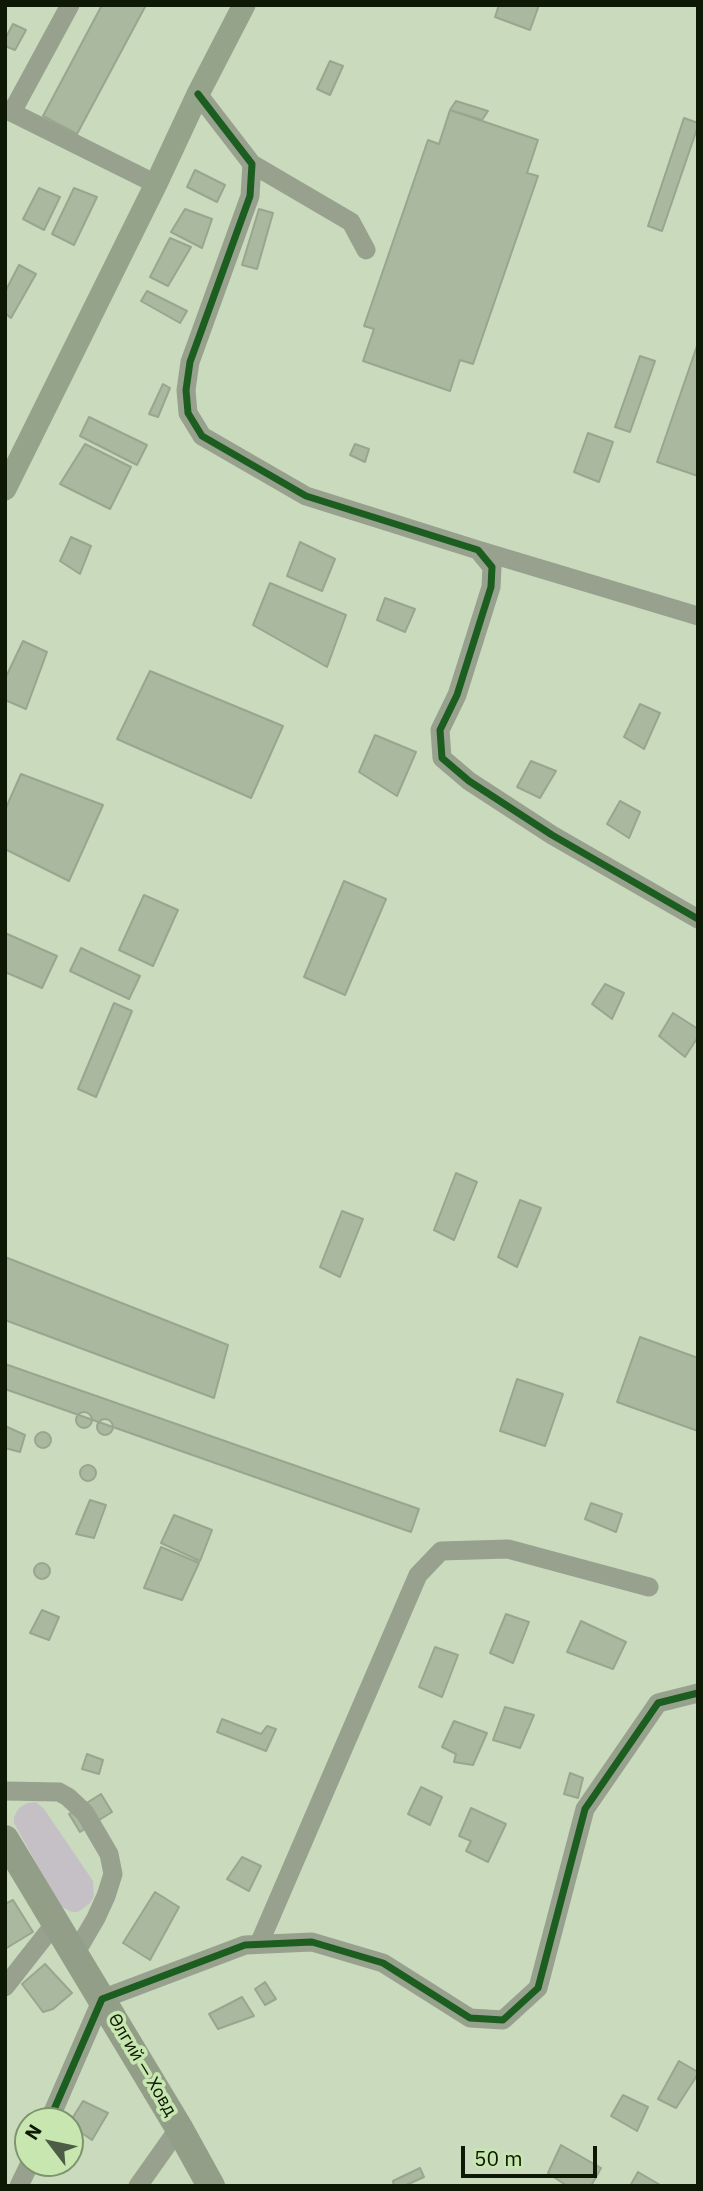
<!DOCTYPE html>
<html>
<head>
<meta charset="utf-8">
<style>
	body { margin:0 }
	#map { position:relative; width:703px; height:2191px; overflow:hidden; background:#c9dabd; font-family:"IBM Plex Sans",sans-serif }
	canvas { display:block }
	.frame { position:absolute; inset:0; border:7px solid #0d1805; pointer-events:none }
	.north { position:absolute; left:14px; top:2107px; width:70px; height:70px; box-sizing:border-box; background:#c8e7b0; border:2px solid #7d946c; border-radius:50%; rotate:302deg; font-size:19px; font-weight:700; line-height:28px; text-align:center; color:#0d1805 }
	.north::after { content:''; display:block; margin:auto; width:24px; height:32px; background:#4f5c45; clip-path:polygon(50% 0,100% 100%,50% 72%,0 100%) }
	.scale { position:absolute; left:461px; top:2146px; width:136px; height:32px; box-sizing:border-box; border:4px solid #0d1805; border-top:0; padding-left:9px; font-size:21px; line-height:24px; white-space:nowrap; color:#0d1805; -webkit-text-stroke:5px #c8e7b0; paint-order:stroke }
</style>
</head>
<body>
<div id="map">
<canvas width="703" height="2191"></canvas>
<div class="frame"></div>
<div class="north">N</div>
<div class="scale">50 m</div>
</div>
<script>
const ctx = document.querySelector('canvas').getContext('2d');
ctx.lineJoin = 'round';
function paint(path, color) { ctx.fillStyle = color; ctx.fill(path, 'evenodd'); }
const toPath = rows => new Path2D(rows.map(r => 'M' + r).join(''));
function trace(path, color, width, dash) { ctx.strokeStyle = color; ctx.lineWidth = width; ctx.lineCap = dash ? 'butt' : 'round'; ctx.setLineDash(dash || []); ctx.stroke(path); }
function write(font, color, halo, rows, align = 'center') {
  ctx.font = font + ' "IBM Plex Sans",sans-serif'; ctx.lineWidth = 7; ctx.setLineDash([]); ctx.textBaseline = 'middle'; ctx.strokeStyle = halo; ctx.fillStyle = color; for (const [text, x, y, turn = 0] of rows) {
    ctx.save(); ctx.translate(x, y); ctx.rotate((+turn || 0) * Math.PI / 180); ctx.textAlign = isNaN(turn) ? turn : align; if (halo) ctx.strokeText(text, 0, 0); ctx.fillText(text, 0, 0); ctx.restore();
  }
}
paint(toPath([
	[36,1802,44,1809,93,1881,94,1897,89,1904,78,1912,72,1912,60,1906,14,1823,14,1817,19,1808,27,1803]
]), '#c4c0c5');
const building = toPath([
	[102,5,146,5,77,134,43,116,102,5],
	[499,5,539,5,530,30,495,17,499,5],
	[13,24,26,30,15,50,5,46,5,39,13,24],
	[330,61,343,66,330,95,317,89,330,61],
	[456,101,488,111,482,120,450,110,456,101],
	[450,110,538,140,527,173,538,176,473,364,460,360,450,391,363,361,374,329,364,326,428,140,439,144,450,110],
	[684,118,698,123,698,126,662,231,648,226,684,118],
	[195,170,225,185,217,202,187,187,195,170],
	[39,188,60,197,44,230,23,219,39,188],
	[74,188,97,197,74,245,52,234,74,188],
	[185,209,212,219,202,248,171,232,185,209],
	[259,209,273,213,257,269,242,265,259,209],
	[170,238,191,247,168,286,150,277,170,238],
	[19,265,36,274,11,318,5,313,5,292,19,265],
	[147,291,187,311,180,323,141,301,147,291],
	[698,343,698,476,657,462,698,343],
	[640,356,655,361,630,432,615,427,640,356],
	[163,384,170,388,158,417,149,414,163,384],
	[89,417,147,445,137,465,80,436,89,417],
	[588,433,613,442,599,482,574,472,588,433],
	[85,444,131,467,110,509,60,484,85,444],
	[355,444,369,449,365,462,350,455,355,444],
	[71,537,91,546,80,574,60,561,71,537],
	[300,542,335,559,322,591,287,576,300,542],
	[270,583,346,615,327,667,253,625,270,583],
	[385,598,415,609,405,632,377,620,385,598],
	[23,641,47,652,26,709,5,700,5,679,23,641],
	[150,671,283,726,251,798,117,739,150,671],
	[640,704,660,713,644,749,624,737,640,704],
	[375,735,416,752,397,796,359,772,375,735],
	[531,761,556,771,540,798,517,787,531,761],
	[21,774,103,805,69,881,5,849,5,810,21,774],
	[620,801,640,812,629,838,607,824,620,801],
	[344,881,386,899,345,995,304,977,344,881],
	[144,895,178,910,153,966,119,950,144,895],
	[5,933,57,956,42,988,5,972,5,933],
	[81,948,140,976,129,999,70,971,81,948],
	[605,984,624,993,612,1019,592,1004,605,984],
	[114,1003,132,1011,96,1097,78,1089,114,1003],
	[673,1013,698,1029,698,1037,685,1057,659,1036,673,1013],
	[456,1173,477,1182,454,1240,434,1230,456,1173],
	[520,1200,541,1208,517,1267,498,1257,520,1200],
	[342,1211,363,1219,340,1277,320,1267,342,1211],
	[5,1257,228,1345,214,1398,5,1320,5,1257],
	[640,1337,698,1358,698,1431,617,1402,640,1337],
	[5,1364,419,1509,411,1532,5,1389,5,1364],
	[517,1379,563,1394,545,1446,500,1431,517,1379],
	'76 1420a8 8 0 1 1 16 0a8 8 0 1 1-16 0Z',
	'97 1427a8 8 0 1 1 16 0a8 8 0 1 1-16 0Z',
	[5,1426,25,1435,20,1452,5,1448,5,1426],
	'35 1440a8 8 0 1 1 16 0a8 8 0 1 1-16 0Z',
	'80 1473a8 8 0 1 1 16 0a8 8 0 1 1-16 0Z',
	[90,1500,106,1505,94,1538,76,1534,90,1500],
	[591,1503,622,1514,616,1532,585,1519,591,1503],
	[174,1515,212,1530,200,1561,161,1543,174,1515],
	[161,1547,199,1563,182,1600,144,1588,161,1547],
	'34 1571a8 8 0 1 1 16 0a8 8 0 1 1-16 0Z',
	[42,1610,59,1617,49,1640,30,1633,42,1610],
	[506,1614,529,1622,513,1663,490,1653,506,1614],
	[581,1621,626,1642,613,1669,567,1652,581,1621],
	[435,1647,458,1655,442,1697,419,1687,435,1647],
	[505,1707,534,1715,520,1748,493,1740,505,1707],
	[222,1719,261,1734,267,1726,276,1729,266,1751,217,1732,222,1719],
	[454,1721,487,1733,473,1765,454,1762,456,1754,442,1747,454,1721],
	[87,1754,103,1760,99,1774,82,1769,87,1754],
	[570,1773,583,1778,578,1798,564,1794,570,1773],
	[421,1787,442,1797,430,1825,408,1814,421,1787],
	[101,1794,112,1812,80,1832,69,1814,101,1794],
	[471,1808,506,1824,488,1862,466,1851,471,1841,459,1836,471,1808],
	[242,1857,261,1866,249,1891,227,1879,242,1857],
	[155,1892,179,1907,150,1960,123,1943,155,1892],
	[13,1900,33,1932,5,1949,5,1904,13,1900],
	[45,1964,72,1993,53,2009,43,2012,22,1984,45,1964],
	[265,1982,276,1999,265,2005,255,1989,265,1982],
	[242,1997,254,2016,218,2029,209,2014,242,1997],
	[679,2061,698,2072,698,2074,676,2108,658,2099,679,2061],
	[623,2095,648,2107,637,2131,611,2116,623,2095],
	[83,2101,108,2113,92,2140,70,2125,70,2122,83,2101],
	[561,2145,601,2168,591,2186,567,2186,548,2173,561,2145],
	[420,2168,424,2177,404,2186,394,2186,393,2181,420,2168],
	[638,2172,662,2186,630,2186,638,2172]
]);
paint(building, '#aab8a0');
trace(building, '#99a68f', 2);
trace(toPath([
	[198,94,252,164,250,196,190,362,186,390,188,413,202,436,306,496,478,550,492,567,491,587,457,695,440,730,442,758,469,781,552,835,698,919],
	[5,109,156,184],
	[12,112,70,5],
	[252,164,351,222,366,250],
	[478,550,698,616],
	[5,1791,59,1792,68,1797,85,1813,109,1854,113,1874,106,1896,96,1918,75,1954],
	[259,1944,418,1575,441,1551,508,1549,649,1587],
	[5,1987,56,1922],
	[49,2121,102,1999,245,1945,312,1942,383,1963,470,2018,503,2020,538,1988,585,1809,658,1703,698,1693],
	[19,2186,30,2163],
	[138,2186,179,2128]
]), '#97a18e', 19);
trace(toPath([
	[5,489,156,184,198,94,244,5]
]), '#96a38b', 23);
trace(toPath([
	[5,1839,179,2128,211,2186]
]), '#929e87', 28);
trace(toPath([
	[198,94,252,164,250,196,190,362,186,390,188,413,202,436,306,496,478,550,492,567,491,587,457,695,440,730,442,758,469,781,552,835,698,919],
	[49,2121,102,1999,245,1945,312,1942,383,1963,470,2018,503,2020,538,1988,585,1809,658,1703,698,1693]
]), '#1b5e20', 7);
write('18px', '#0d1805', '#c8e7b0', [
	["Өлгий — Ховд",142,2065,59]
]);
</script>
</body>
</html>
